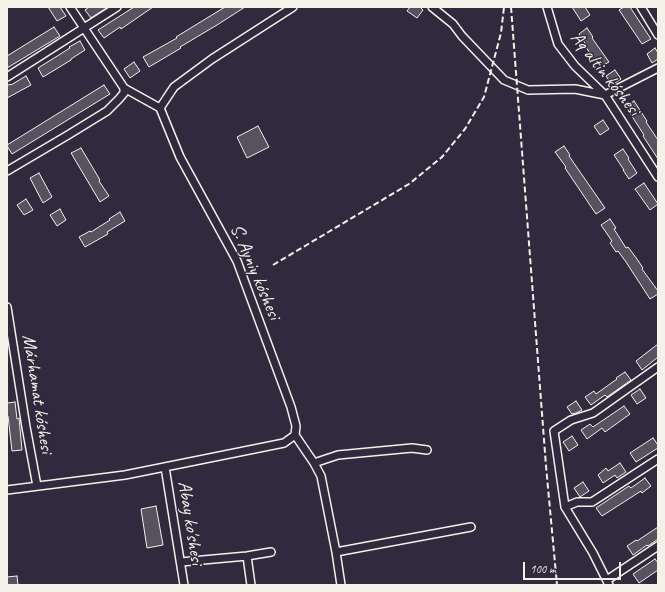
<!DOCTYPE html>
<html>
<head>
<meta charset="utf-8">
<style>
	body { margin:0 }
	#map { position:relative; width:665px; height:592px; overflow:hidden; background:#2f2a3d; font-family:Caveat,sans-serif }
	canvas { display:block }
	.frame { position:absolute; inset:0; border:8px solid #f4f1e8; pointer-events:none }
	.scale { position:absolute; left:523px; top:562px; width:98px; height:18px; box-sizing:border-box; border:2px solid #f4f1e8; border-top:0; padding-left:5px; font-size:12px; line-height:14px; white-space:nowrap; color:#f4f1e8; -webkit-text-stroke:3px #2f2a3d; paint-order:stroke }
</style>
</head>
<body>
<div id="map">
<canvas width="665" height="592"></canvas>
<div class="frame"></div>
<div class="scale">100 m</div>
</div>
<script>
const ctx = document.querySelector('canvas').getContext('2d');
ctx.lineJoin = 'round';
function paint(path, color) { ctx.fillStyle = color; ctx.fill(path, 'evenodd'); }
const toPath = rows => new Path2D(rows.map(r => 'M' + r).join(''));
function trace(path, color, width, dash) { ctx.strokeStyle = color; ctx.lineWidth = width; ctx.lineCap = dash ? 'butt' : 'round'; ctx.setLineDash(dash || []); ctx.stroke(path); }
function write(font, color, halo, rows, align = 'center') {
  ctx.font = font + ' Caveat,sans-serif'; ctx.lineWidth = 3; ctx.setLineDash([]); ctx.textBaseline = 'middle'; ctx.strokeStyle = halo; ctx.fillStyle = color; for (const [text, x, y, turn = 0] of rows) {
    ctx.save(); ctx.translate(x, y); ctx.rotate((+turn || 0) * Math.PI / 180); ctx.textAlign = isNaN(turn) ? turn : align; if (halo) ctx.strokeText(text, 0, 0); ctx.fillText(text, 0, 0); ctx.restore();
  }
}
const building = toPath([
	[48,7,60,7,66,16,57,21,48,7],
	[89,7,108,7,91,18,85,10,89,7],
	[134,7,153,7,121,29,120,27,104,38,98,30,134,7],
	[225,7,245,7,217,25,180,47,181,48,149,67,143,57,177,38,176,37,225,7],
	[410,7,420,7,423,10,417,18,407,11,410,7],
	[572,7,585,7,590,15,581,21,572,7],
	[624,7,630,7,651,39,642,44,619,10,624,7],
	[54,27,60,36,7,68,7,56,54,27],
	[587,28,593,37,592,38,609,62,600,67,585,46,586,45,579,34,587,28],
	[80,41,85,50,71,59,71,60,43,77,38,68,70,48,69,47,80,41],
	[655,48,658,53,658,59,652,63,647,54,655,48],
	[134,62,140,71,130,78,124,69,134,62],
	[615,70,621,79,612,85,606,76,615,70],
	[26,76,31,85,7,98,7,86,10,84,11,85,26,76],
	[104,85,110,94,12,154,7,146,7,145,41,124,104,85],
	[634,101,647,121,646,122,658,140,658,159,643,136,644,135,626,107,634,101],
	[603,120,609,129,600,135,594,126,603,120],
	[258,126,269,147,247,158,237,137,258,126],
	[564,146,570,155,569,156,605,208,596,214,565,168,566,167,555,152,564,146],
	[81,148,100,180,99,181,109,196,100,202,71,153,81,148],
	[623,149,629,158,628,159,637,173,629,179,623,170,624,170,614,155,623,149],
	[39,173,52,197,43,203,30,178,39,173],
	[644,183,658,204,650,210,635,189,644,183],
	[26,199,33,210,24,215,17,205,26,199],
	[60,209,66,220,57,226,50,215,60,209],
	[120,212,125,221,107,232,108,234,85,247,79,237,90,231,91,232,110,220,109,219,120,212],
	[610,219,616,228,614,229,626,248,628,247,637,259,643,268,642,269,658,291,658,294,650,299,626,262,618,251,616,252,610,243,612,241,601,225,610,219],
	[658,344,658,357,642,370,636,361,658,344],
	[625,372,631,380,607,397,605,395,591,405,585,397,594,391,596,394,617,379,616,378,625,372],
	[640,389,646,398,637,404,631,395,640,389],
	[576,401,582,410,576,413,572,414,567,407,576,401],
	[15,402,17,419,19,418,22,450,12,451,8,416,7,416,7,403,15,402],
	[624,406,630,414,605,432,602,428,587,439,581,430,590,424,593,427,624,406],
	[572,436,578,445,569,451,563,442,572,436],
	[653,438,658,445,658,448,636,462,630,453,653,438],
	[620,463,626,472,617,478,615,475,603,483,598,475,606,468,608,471,620,463],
	[645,478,651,486,642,493,641,491,602,516,596,508,629,486,631,488,645,478],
	[583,482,589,491,580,497,574,488,583,482],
	[156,506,163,545,147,548,141,509,156,506],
	[658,527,658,539,648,546,647,545,633,555,627,546,636,540,637,541,658,527],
	[655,559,658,563,658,570,639,583,633,574,655,559],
	[17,576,18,585,7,585,7,577,17,576]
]);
paint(building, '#56525f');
trace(building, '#f4f1e8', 1);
const street = toPath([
	[70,7,124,88,160,108,180,157,237,261,291,407,296,426,295,435,314,463,321,476,336,552,341,585],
	[432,7,453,24,462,36,504,80,528,90,575,89,605,95,658,68],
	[547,7,558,44,575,66,605,95,658,177],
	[641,7,658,35],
	[7,77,117,7],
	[160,108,174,87,212,59,293,7],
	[7,171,68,135,107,111,119,99,124,93,124,88],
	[7,307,26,427,37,486],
	[314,463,338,455,412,448,427,450],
	[165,467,184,585],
	[7,490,125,475,284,443,295,435],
	[565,507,577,502,592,502,658,459],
	[336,552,471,527],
	[247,556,251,585],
	[181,562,247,556,271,552],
	[607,580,658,546],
	[609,585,593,553,565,507,554,431,571,420,593,413,658,367]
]);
trace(street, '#f4f1e8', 10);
trace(street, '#2f2a3d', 7);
trace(toPath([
	[511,7,546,466,557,585],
	[273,265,409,184,442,157,465,129,484,97,501,33,504,7]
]), '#f4f1e8', 2, [6, 3]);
write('19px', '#f4f1e8', '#2f2a3d', [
	["Aq altin kóshesi",605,74,52],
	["S. Ayniy kóshesi",255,272,67],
	["Márhamat kóshesi",37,394,81],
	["Abay ko'shesi",190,523,81]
]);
</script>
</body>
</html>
